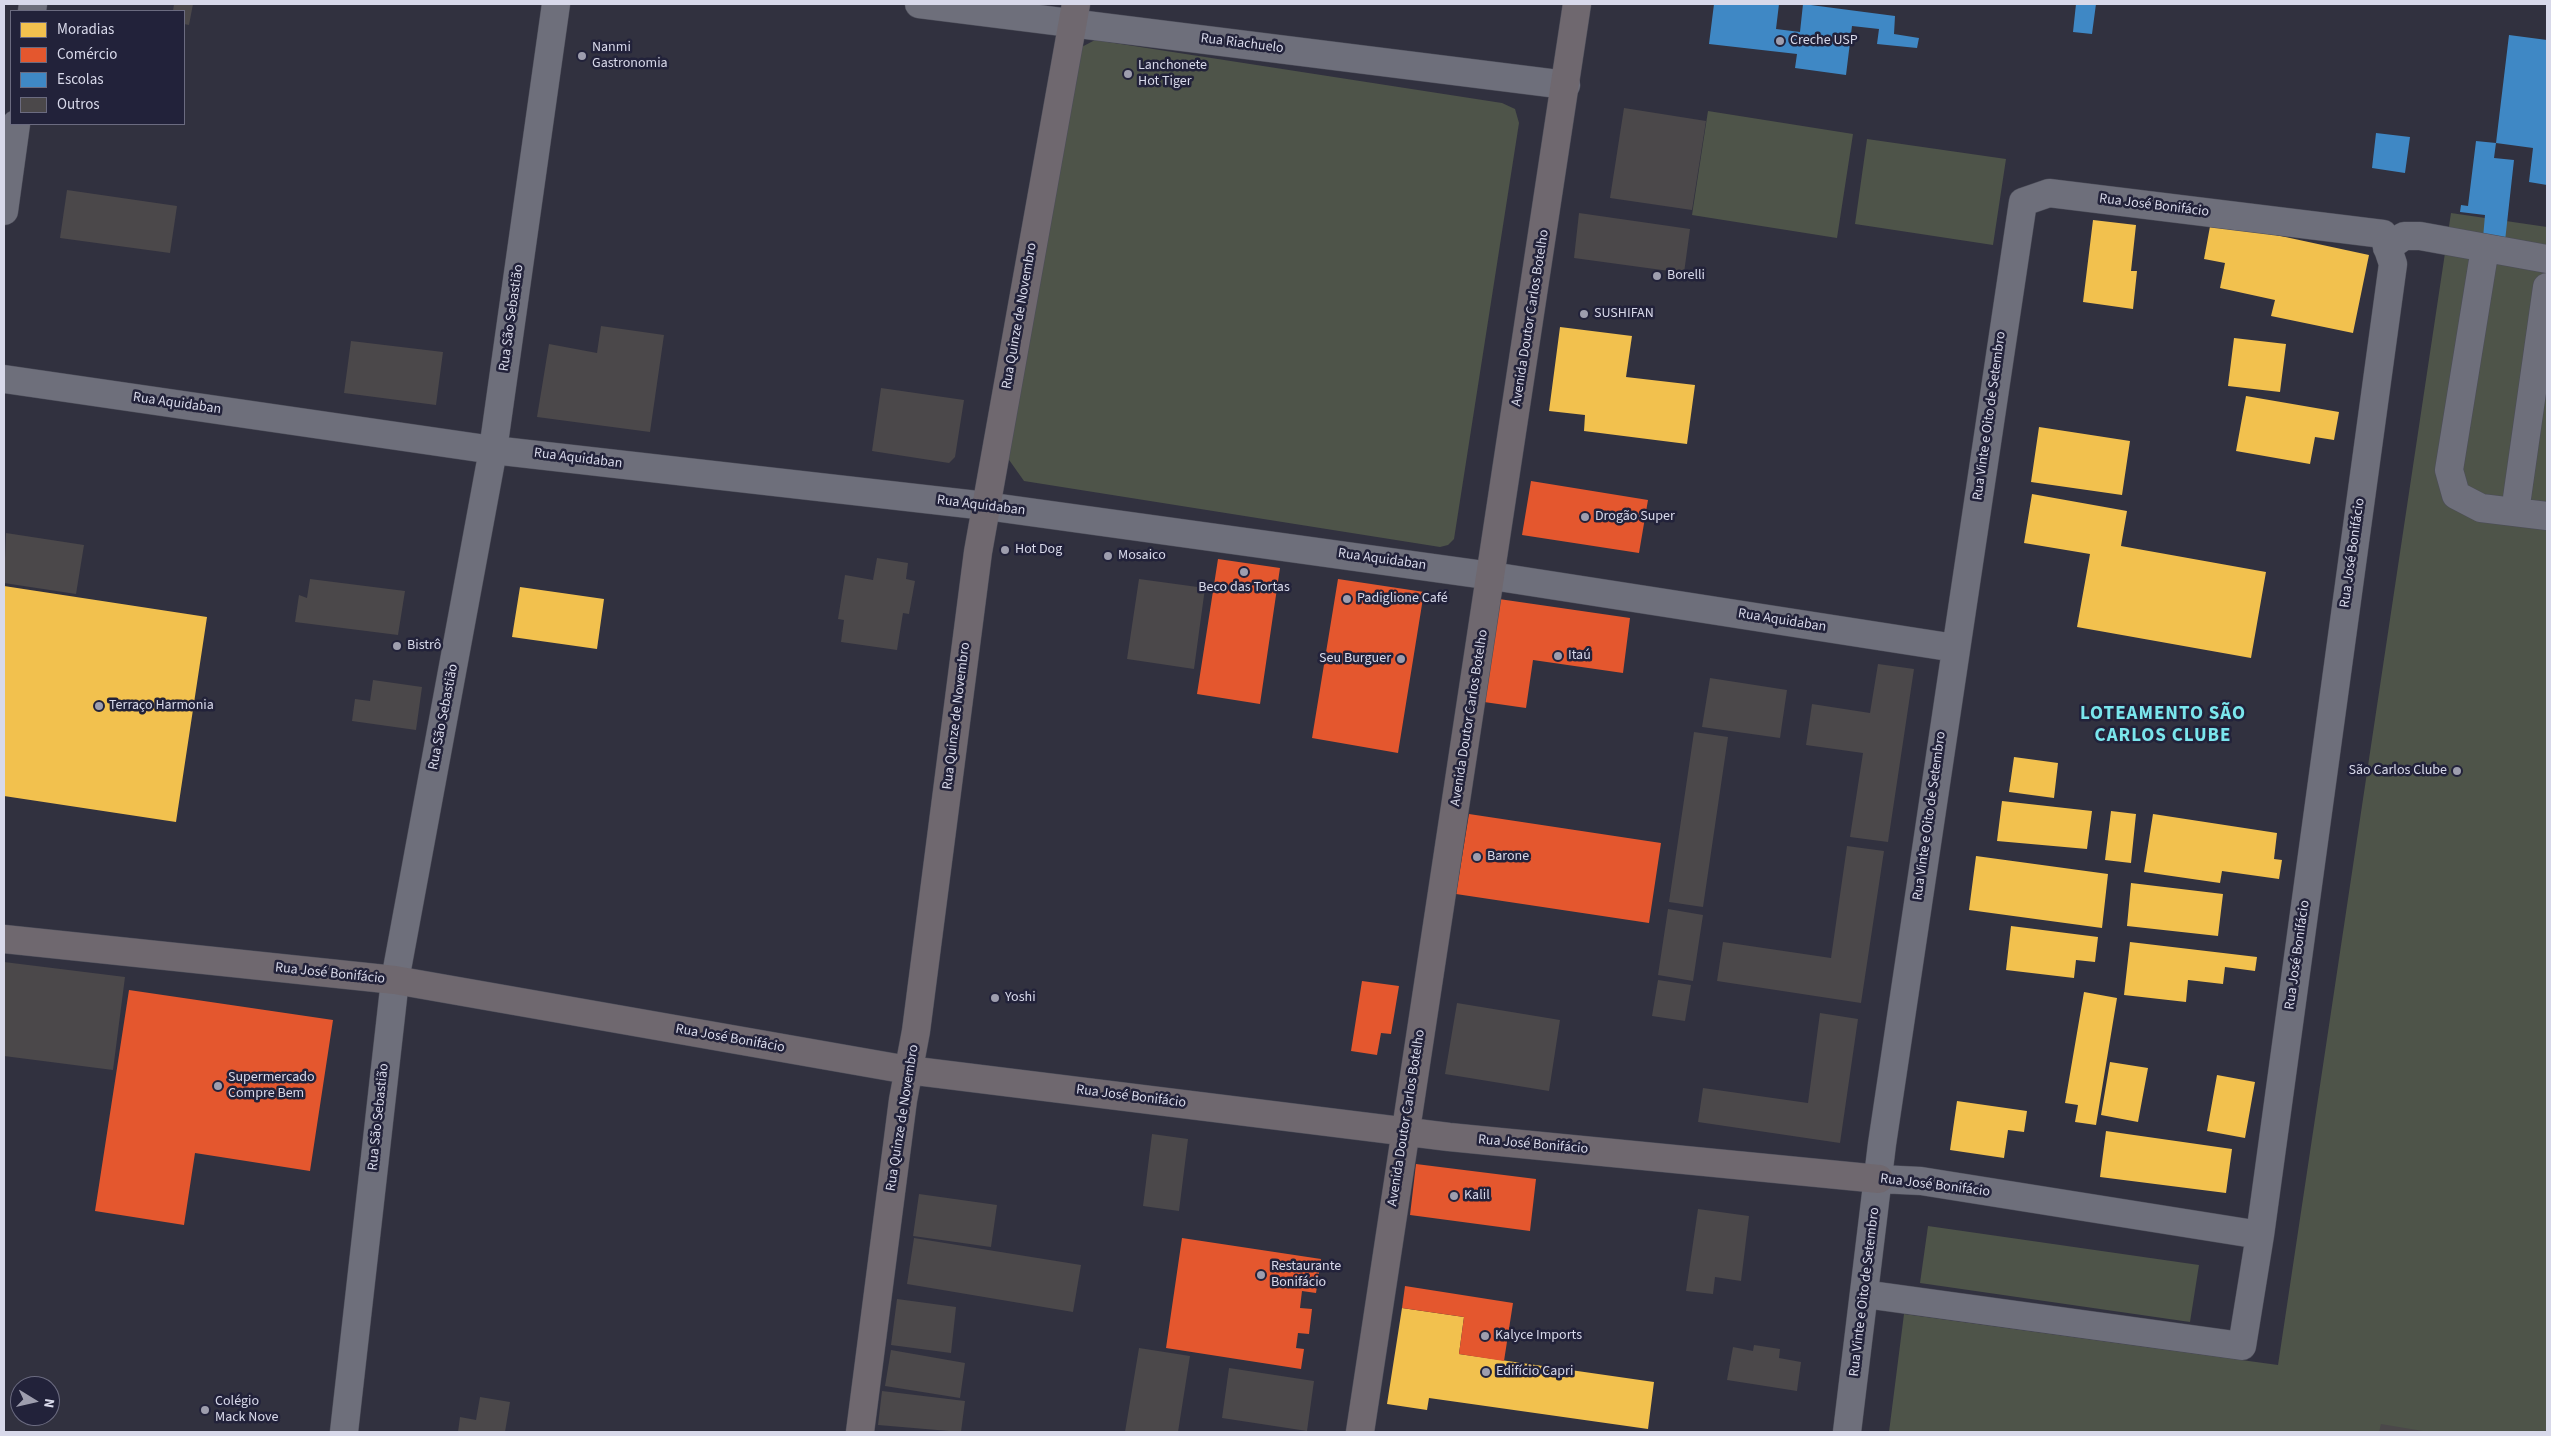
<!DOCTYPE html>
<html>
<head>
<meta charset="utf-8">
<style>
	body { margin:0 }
	#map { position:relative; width:2551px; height:1436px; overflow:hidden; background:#31313f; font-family:"Source Sans 3",sans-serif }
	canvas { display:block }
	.frame { position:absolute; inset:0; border:5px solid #d8d9ea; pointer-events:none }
	.legend { position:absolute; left:10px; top:10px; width:175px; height:115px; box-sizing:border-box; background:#22223a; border:1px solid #6b6b80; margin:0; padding:6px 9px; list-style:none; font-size:15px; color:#d8d9ea }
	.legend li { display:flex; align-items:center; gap:10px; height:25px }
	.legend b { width:25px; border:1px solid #6b6b80 }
	.north { position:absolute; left:10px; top:1376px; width:50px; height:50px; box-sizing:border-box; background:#22223a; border:1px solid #6b6b80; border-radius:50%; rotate:99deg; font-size:14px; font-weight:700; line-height:20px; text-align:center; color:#d8d9ea }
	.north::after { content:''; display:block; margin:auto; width:18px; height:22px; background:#9e9eae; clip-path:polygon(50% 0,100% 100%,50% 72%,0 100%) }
</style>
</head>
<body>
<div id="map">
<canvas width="2551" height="1436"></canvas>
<div class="frame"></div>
<ul class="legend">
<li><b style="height:14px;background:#f2c14e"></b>Moradias</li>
<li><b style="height:14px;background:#e4572e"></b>Comércio</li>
<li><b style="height:14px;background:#3f88c5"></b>Escolas</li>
<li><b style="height:14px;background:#4b484a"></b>Outros</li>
</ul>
<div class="north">N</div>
</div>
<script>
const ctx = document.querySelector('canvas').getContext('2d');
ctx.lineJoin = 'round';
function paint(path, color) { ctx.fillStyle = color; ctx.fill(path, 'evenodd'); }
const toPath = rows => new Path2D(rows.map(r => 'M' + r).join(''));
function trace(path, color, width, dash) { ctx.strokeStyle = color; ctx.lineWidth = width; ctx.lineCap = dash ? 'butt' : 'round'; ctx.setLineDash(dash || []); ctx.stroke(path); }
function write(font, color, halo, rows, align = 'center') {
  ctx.font = font + ' "Source Sans 3",sans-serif'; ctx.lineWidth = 5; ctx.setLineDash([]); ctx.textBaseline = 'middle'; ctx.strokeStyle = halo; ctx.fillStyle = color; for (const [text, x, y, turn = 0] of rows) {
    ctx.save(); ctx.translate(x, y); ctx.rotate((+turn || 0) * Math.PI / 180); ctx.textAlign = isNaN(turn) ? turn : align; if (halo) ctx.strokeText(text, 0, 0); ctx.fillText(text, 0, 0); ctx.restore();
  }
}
paint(toPath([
	[1095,40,1502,103,1515,109,1519,123,1454,539,1448,545,1440,547,1024,481,1007,457,1076,50],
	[1708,111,1853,134,1837,238,1692,215],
	[1867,139,2006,159,1993,245,1855,224],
	[2451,213,2547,227,2547,1432,1889,1432,1904,1314,2278,1365],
	[1928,1226,2199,1265,2190,1322,1920,1283]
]), '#4e5449');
paint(toPath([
	[2093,220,2136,225,2131,271,2137,271,2133,309,2083,302],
	[2211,221,2369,255,2353,333,2271,316,2275,300,2220,288,2225,263,2204,259],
	[1560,327,1632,336,1626,377,1695,385,1687,444,1584,431,1585,415,1549,411],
	[2234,338,2286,344,2280,392,2228,386],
	[2246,396,2339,412,2334,440,2315,437,2310,464,2236,451],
	[2039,427,2130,441,2122,495,2031,482],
	[2032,494,2127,511,2121,546,2266,572,2251,658,2077,627,2090,554,2024,543],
	[4,586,207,617,176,822,4,796],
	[520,587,604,599,597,649,512,637],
	[2014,757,2058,763,2054,798,2009,792],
	[2002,801,2092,811,2087,849,1997,841],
	[2111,811,2136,814,2131,863,2105,860],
	[2153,814,2277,833,2274,859,2282,860,2279,879,2222,871,2220,883,2144,872],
	[1976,856,2108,874,2102,928,1969,910],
	[2131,883,2223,894,2218,936,2127,926],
	[2011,926,2098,937,2095,962,2076,960,2074,978,2006,970],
	[2130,942,2257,957,2255,971,2225,967,2223,984,2188,980,2186,1002,2124,995],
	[2084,992,2117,998,2096,1125,2075,1122,2078,1105,2065,1103],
	[2110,1062,2148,1068,2138,1122,2101,1115],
	[2217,1075,2255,1082,2245,1138,2207,1131],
	[1957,1101,2027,1111,2024,1132,2008,1130,2004,1158,1950,1150],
	[2106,1131,2232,1149,2226,1193,2100,1177],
	[1402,1308,1464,1317,1459,1354,1654,1382,1648,1429,1429,1398,1427,1410,1387,1404]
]), '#f2c14e');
paint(toPath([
	[1531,481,1648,500,1639,553,1522,535],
	[1218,559,1280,568,1260,704,1197,694],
	[1338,579,1424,592,1398,753,1312,738],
	[1499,599,1630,618,1623,673,1533,660,1526,708,1484,702],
	[1469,814,1661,843,1649,923,1456,894],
	[1362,981,1399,986,1391,1034,1381,1033,1377,1055,1351,1051],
	[129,990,333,1020,310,1171,195,1153,184,1225,95,1211],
	[1416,1164,1536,1179,1530,1231,1410,1215],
	[1182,1238,1321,1259,1316,1293,1302,1291,1300,1308,1312,1309,1309,1334,1298,1333,1296,1348,1304,1349,1301,1369,1166,1348],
	[1405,1286,1513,1303,1504,1361,1459,1354,1464,1317,1402,1308]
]), '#e4572e');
paint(toPath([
	[1714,4,1779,4,1776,29,1800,32,1803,4,1895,16,1894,34,1919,38,1917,48,1877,44,1879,29,1852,26,1846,75,1795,68,1797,54,1709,44],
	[2076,4,2096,4,2092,34,2073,32],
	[2509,35,2547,40,2547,185,2529,182,2533,148,2496,143],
	[2376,133,2410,137,2405,173,2372,168],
	[2476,141,2496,143,2494,158,2514,160,2505,241,2483,238,2485,215,2460,212,2461,205,2468,206]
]), '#3f88c5');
paint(toPath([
	[174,4,193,4,189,25,184,24,184,11,173,11],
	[1624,108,1706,121,1692,210,1610,198],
	[67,190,177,206,170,253,60,238],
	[1579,213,1690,229,1684,273,1574,258],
	[601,326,664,335,650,432,537,417,549,344,597,353],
	[351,341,443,352,436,405,344,393],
	[881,388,964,400,955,457,949,463,872,451],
	[6,533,84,545,76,594,4,583],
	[877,558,908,563,906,579,915,581,909,614,903,613,897,650,841,642,844,620,838,619,845,575,873,580],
	[310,579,405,591,398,635,295,622,299,595,307,598],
	[1139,579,1205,588,1194,669,1127,659],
	[1878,664,1914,669,1888,842,1850,837,1863,753,1806,745,1812,704,1870,713],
	[1710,678,1787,690,1780,738,1702,727],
	[373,680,422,687,416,730,352,721,355,699,370,701],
	[1694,732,1728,737,1703,907,1669,902],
	[1847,846,1884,851,1861,1003,1717,981,1723,942,1831,958],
	[1668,909,1703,915,1693,981,1658,975],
	[4,962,125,977,113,1070,4,1056],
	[1658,980,1691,985,1685,1021,1652,1016],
	[1457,1003,1560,1020,1549,1091,1445,1074],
	[1820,1013,1858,1019,1840,1143,1698,1122,1703,1088,1808,1103],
	[1152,1134,1188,1139,1179,1211,1143,1206],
	[919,1194,997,1205,991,1247,913,1236],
	[1698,1209,1749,1216,1741,1281,1715,1277,1713,1294,1686,1291],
	[914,1238,1081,1265,1073,1312,907,1284],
	[897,1299,956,1307,951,1353,891,1345],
	[1754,1345,1780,1349,1779,1358,1801,1362,1797,1391,1727,1380,1733,1347,1753,1351],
	[1139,1348,1190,1356,1178,1432,1125,1432],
	[891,1350,965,1363,960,1398,885,1386],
	[1229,1368,1314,1381,1307,1431,1222,1418],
	[882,1391,965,1401,961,1432,878,1425],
	[480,1397,510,1402,505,1432,458,1432,460,1417,476,1420],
	[2381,1424,2423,1431,2423,1432,2379,1432]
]), '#4b484a');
const minor = toPath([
	[919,4,1566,85],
	[32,11,33,4],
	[4,211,16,124],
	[2387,248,2404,236,2420,236,2547,259],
	[2485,248,2449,470,2456,495,2481,508,2547,516],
	[4,379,493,450,986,506,1492,576,1955,648],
	[2515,512,2547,287],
	[1879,1179,1921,1181,2260,1235],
	[344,1432,395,980,493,450,556,4],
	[1847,1432,1882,1144,2023,202,2049,193,2383,234,2393,264,2260,1235,2242,1346,1864,1294]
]);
const major = toPath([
	[4,939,395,980,908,1070,1449,1137,1879,1179],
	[860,1432,903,1100,916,1031,978,552,1076,4],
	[1360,1432,1577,4]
]);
trace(minor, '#4c4d59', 29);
trace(major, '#4c4d59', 29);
trace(minor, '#6e6f7b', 28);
trace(major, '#6f686f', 28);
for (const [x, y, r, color] of [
	[1780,41,5,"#9e9eae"],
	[582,56,5,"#9e9eae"],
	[1128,74,5,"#9e9eae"],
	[1657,276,5,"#9e9eae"],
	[1584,314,5,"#9e9eae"],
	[1585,517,5,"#9e9eae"],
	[1005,550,5,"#9e9eae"],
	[1108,556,5,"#9e9eae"],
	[1244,572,5,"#9e9eae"],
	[1347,599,5,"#9e9eae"],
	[397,646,5,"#9e9eae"],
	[1558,656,5,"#9e9eae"],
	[1401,659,5,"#9e9eae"],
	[99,706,5,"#9e9eae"],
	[2457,771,5,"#9e9eae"],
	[1477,857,5,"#9e9eae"],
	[995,998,5,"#9e9eae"],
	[218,1086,5,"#9e9eae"],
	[1454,1196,5,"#9e9eae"],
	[1261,1275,5,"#9e9eae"],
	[1485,1336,5,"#9e9eae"],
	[1486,1372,5,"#9e9eae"],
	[205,1410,5,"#9e9eae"]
]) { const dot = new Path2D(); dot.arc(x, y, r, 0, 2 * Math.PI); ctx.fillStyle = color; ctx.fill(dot); trace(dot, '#22223a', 2); }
write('14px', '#d8d9ea', '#22223a', [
	["Creche USP",1790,41],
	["Nanmi",592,48],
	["Gastronomia",592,64],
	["Lanchonete",1138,66],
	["Hot Tiger",1138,82],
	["Borelli",1667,276],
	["SUSHIFAN",1594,314],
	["Drogão Super",1595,517],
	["Hot Dog",1015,550],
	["Mosaico",1118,556],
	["Beco das Tortas",1244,588,"center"],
	["Padiglione Café",1357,599],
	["Bistrô",407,646],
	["Itaú",1568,656],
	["Seu Burguer",1391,659,"right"],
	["Terraço Harmonia",109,706],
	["São Carlos Clube",2447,771,"right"],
	["Barone",1487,857],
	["Yoshi",1005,998],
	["Supermercado",228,1078],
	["Compre Bem",228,1094],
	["Kalil",1464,1196],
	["Restaurante",1271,1267],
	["Bonifácio",1271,1283],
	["Kalyce Imports",1495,1336],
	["Edifício Capri",1496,1372],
	["Colégio",215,1402],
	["Mack Nove",215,1418]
], 'left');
write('14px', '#d8d9ea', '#22223a', [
	["Rua Riachuelo",1242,44,7],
	["Rua José Bonifácio",2154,206,7],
	["Rua Quinze de Novembro",1020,316,-80],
	["Rua São Sebastião",512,318,-82],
	["Avenida Doutor Carlos Botelho",1531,318,-81],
	["Rua Aquidaban",177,404,8],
	["Rua Vinte e Oito de Setembro",1990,416,-82],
	["Rua Aquidaban",578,459,7],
	["Rua Aquidaban",981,506,7],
	["Rua José Bonifácio",2353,553,-82],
	["Rua Aquidaban",1382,560,8],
	["Rua Aquidaban",1782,621,9],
	["Rua Quinze de Novembro",957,716,-83],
	["Rua São Sebastião",444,717,-79],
	["Avenida Doutor Carlos Botelho",1470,718,-81],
	["Rua Vinte e Oito de Setembro",1930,816,-82],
	["Rua José Bonifácio",2298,955,-82],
	["Rua José Bonifácio",330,974,6],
	["Rua José Bonifácio",730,1039,10],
	["Rua José Bonifácio",1131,1097,7],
	["Rua São Sebastião",379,1117,-84],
	["Rua Quinze de Novembro",903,1118,-81],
	["Avenida Doutor Carlos Botelho",1407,1118,-81],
	["Rua José Bonifácio",1533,1145,5],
	["Rua José Bonifácio",1935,1186,7],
	["Rua Vinte e Oito de Setembro",1865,1292,-83]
]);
ctx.letterSpacing = '1px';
write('bold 19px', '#7ae6ed', '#22223a', [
	["LOTEAMENTO SÃO",2163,715],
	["CARLOS CLUBE",2163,737]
]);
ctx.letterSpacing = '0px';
</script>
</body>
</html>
